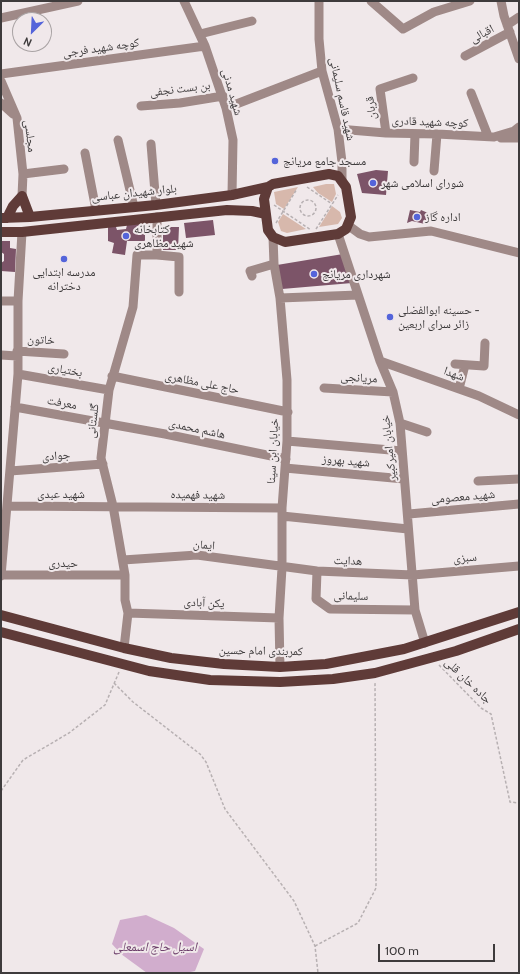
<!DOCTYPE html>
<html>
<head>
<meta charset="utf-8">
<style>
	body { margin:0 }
	#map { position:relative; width:520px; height:974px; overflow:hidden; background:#f0e8ea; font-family:Cabin,sans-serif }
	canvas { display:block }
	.frame { position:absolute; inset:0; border:2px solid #3e3b3c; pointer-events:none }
	.north { position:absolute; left:12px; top:12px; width:40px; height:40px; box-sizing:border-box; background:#f0e8ea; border:1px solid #a9a3a4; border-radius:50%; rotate:204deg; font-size:11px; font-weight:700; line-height:16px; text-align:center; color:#3e3b3c }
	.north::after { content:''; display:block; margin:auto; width:14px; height:18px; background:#5464da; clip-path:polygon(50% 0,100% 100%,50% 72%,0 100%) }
	.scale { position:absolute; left:378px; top:944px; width:117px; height:18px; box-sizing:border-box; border:2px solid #3e3b3c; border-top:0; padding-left:5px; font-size:12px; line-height:14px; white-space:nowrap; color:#3e3b3c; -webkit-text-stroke:3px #f0e8ea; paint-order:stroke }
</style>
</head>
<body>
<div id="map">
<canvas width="520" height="974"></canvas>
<div class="frame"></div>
<div class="north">N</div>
<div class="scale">100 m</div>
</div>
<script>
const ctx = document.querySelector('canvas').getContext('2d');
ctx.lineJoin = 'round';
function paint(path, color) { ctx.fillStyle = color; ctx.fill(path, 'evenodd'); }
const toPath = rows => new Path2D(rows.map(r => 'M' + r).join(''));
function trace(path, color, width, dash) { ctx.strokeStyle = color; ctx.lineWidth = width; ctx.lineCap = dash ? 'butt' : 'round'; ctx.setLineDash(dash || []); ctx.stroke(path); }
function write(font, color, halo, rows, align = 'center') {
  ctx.font = font + ' Cabin,"Noto Naskh Arabic",sans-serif'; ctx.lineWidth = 4; ctx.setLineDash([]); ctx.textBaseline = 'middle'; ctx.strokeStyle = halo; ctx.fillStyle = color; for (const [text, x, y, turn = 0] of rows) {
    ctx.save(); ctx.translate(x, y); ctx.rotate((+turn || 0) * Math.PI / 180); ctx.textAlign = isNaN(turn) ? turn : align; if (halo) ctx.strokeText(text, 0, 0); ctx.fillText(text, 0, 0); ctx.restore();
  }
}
paint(toPath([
	[326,184,334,184,336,194,332,202,318,193,313,187],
	[298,187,284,209,276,204,274,192],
	[332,206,340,212,342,218,338,224,319,227],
	[283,214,306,229,287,233,281,231,278,222]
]), '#d7b8ac');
paint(toPath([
	[146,915,174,928,204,949,195,971,186,973,147,973,121,954,112,944,120,920]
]), '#d1adcd');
paint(toPath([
	[376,170,388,171,386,195,362,193,357,174],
	[410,210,420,212,421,210,428,213,425,224,412,221,407,223],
	[213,220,215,235,186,238,184,223],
	[145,223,145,241,127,241,125,255,112,253,114,243,108,241,108,227,116,227,117,230,126,229,127,225],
	[163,227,179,227,178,250,163,250],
	[1,241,10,241,10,248,16,249,15,272,1,271,1,263,4,261,4,254,1,252],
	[343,254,352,283,282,289,277,265]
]), '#7c5468');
trace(toPath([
	[307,187,332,204],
	'300 208a8 8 0 1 1 16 0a8 8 0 1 1-16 0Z',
	[274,205,311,230],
	[276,223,297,189],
	[316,229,338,195],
	[439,665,481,708,491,714,510,802,519,803],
	[114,683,133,702,200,754,206,762,225,809,294,901,315,946,318,973],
	[1,791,23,760,69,733,105,705,119,672],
	[315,946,358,923,376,888,375,683]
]), '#b7b0b2', 1.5, [3, 2]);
trace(toPath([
	[184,1,205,46,226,108,233,140,232,195],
	[319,1,319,39,322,71,338,129,342,162,342,179],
	[371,1,403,29,434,12,470,1],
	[501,1,504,16,519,59],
	[1,18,78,1],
	[507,25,519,17],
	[200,34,252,21],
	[465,56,510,32],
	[1,74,205,46],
	[1,81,17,118,23,174,22,196],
	[471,93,488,136],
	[1,103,13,114],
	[141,106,180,103,223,96],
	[226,108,322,71],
	[338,129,386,133,437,134,494,137,514,131,519,127],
	[386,133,380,89,413,78],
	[501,138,519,138],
	[118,140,134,207],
	[151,144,156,205],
	[85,153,96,210],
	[414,162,415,134],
	[434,171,437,134],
	[23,174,64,169],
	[349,226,360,234,369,237,431,231,519,253],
	[338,234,380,361,393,392,400,423,415,610,425,643],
	[273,237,274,264,280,298,287,380,287,441,282,508,282,568,279,618,280,667],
	[157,255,179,257,179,292],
	[252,276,250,271,274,264],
	[280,298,358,295],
	[1,301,18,301],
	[17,351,64,354],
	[1,355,17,356],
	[380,361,479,396,519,415],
	[455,364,484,366,485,343],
	[18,374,109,390],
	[112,376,288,412],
	[324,388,393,392],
	[459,389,465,365],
	[15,407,165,434,286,459],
	[400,423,427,432],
	[287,441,402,451],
	[285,468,404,479],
	[10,471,103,464],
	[478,481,519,479],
	[8,506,282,508],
	[409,514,519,504],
	[282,516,408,529],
	[123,560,197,555,317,571,413,575,519,566],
	[317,571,316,599,330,609,415,610],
	[1,575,125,575],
	[1,576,18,374,18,301,22,232],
	[128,613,279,618],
	[124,648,128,613,125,600,125,575,113,506,101,458,109,390,133,307,137,255,157,255,157,217]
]), '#9f8987', 9);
trace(toPath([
	[329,174,338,176,346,187,351,217,346,229,338,234,285,242,273,237,268,230,264,199,268,187,273,184,329,174],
	[1,218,30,217,156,205,232,195,268,187],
	[7,218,13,206,22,196,30,217],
	[1,232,22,232,227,210,252,211,266,214],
	[1,615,124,648,171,658,224,664,280,667,326,664,404,649,519,612],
	[1,632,149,671,210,680,280,682,333,679,375,673,456,651,519,629]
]), '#5f3b38', 10);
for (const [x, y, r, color] of [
	[275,161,4,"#5464da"],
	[373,183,4,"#5464da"],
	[417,217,4,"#5464da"],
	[126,236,4,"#5464da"],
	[64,259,4,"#5464da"],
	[314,274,4,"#5464da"],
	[390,317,4,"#5464da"]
]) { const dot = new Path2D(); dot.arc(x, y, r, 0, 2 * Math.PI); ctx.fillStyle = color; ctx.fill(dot); trace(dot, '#f0e8ea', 1.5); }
write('12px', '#3e3b3c', '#f0e8ea', [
	["اقبالی",482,34,-28],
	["کوچه شهید فرجی",101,48,-8],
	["بن بست نجفی",180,89,-7],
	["شهید مدنی",232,92,74],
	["شهید قاسم سلیمانی",342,99,78],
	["قربان",371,108,-96],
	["کوچه شهید قادری",430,122,2],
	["مجلسی",30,136,83],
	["بلوار شهیدان عباسی",134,193,-6],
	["خاتون",41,340,3],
	["بختیاری",65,370,10],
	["شهدا",454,374,20],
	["مریانجی",359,378,3],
	["حاج علی مظاهری",202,383,11],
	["معرفت",62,403,10],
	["گلستانی",93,421,-83],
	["هاشم محمدی",197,429,12],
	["خیابان امیرکبیر",389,448,-96],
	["خیابان ابن سینا",273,451,-87],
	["جوادی",56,456,-4],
	["شهید بهروز",346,461,5],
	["شهید عبدی",61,494],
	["شهید فهمیده",198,495,1],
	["شهید معصومی",463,497,-5],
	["ایمان",204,545,5],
	["سبزی",465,558,-5],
	["هدایت",348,561,2],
	["حیدری",63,563],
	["سلیمانی",351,596,2],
	["یکن آبادی",204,603,2],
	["کمربندی امام حسین",261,651,1],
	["جاده خان قلی",468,681,44]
]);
write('12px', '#3e3b3c', '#f0e8ea', [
	["مسجد جامع مریانج",283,161],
	["شورای اسلامی شهر",381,183],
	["اداره گاز",425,217],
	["کتابخانه",134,229],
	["شهید مظاهری",134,243],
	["مدرسه ابتدایی",64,272,"center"],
	["دخترانه",64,286,"center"],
	["شهرداری مریانج",322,274],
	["حسینه ابوالفضلی -",398,310],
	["زائر سرای اربعین",398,324]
], 'left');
write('italic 13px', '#6b3d69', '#f0e8ea', [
	["اسیل حاج اسمعلی",155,947]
]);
</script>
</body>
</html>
